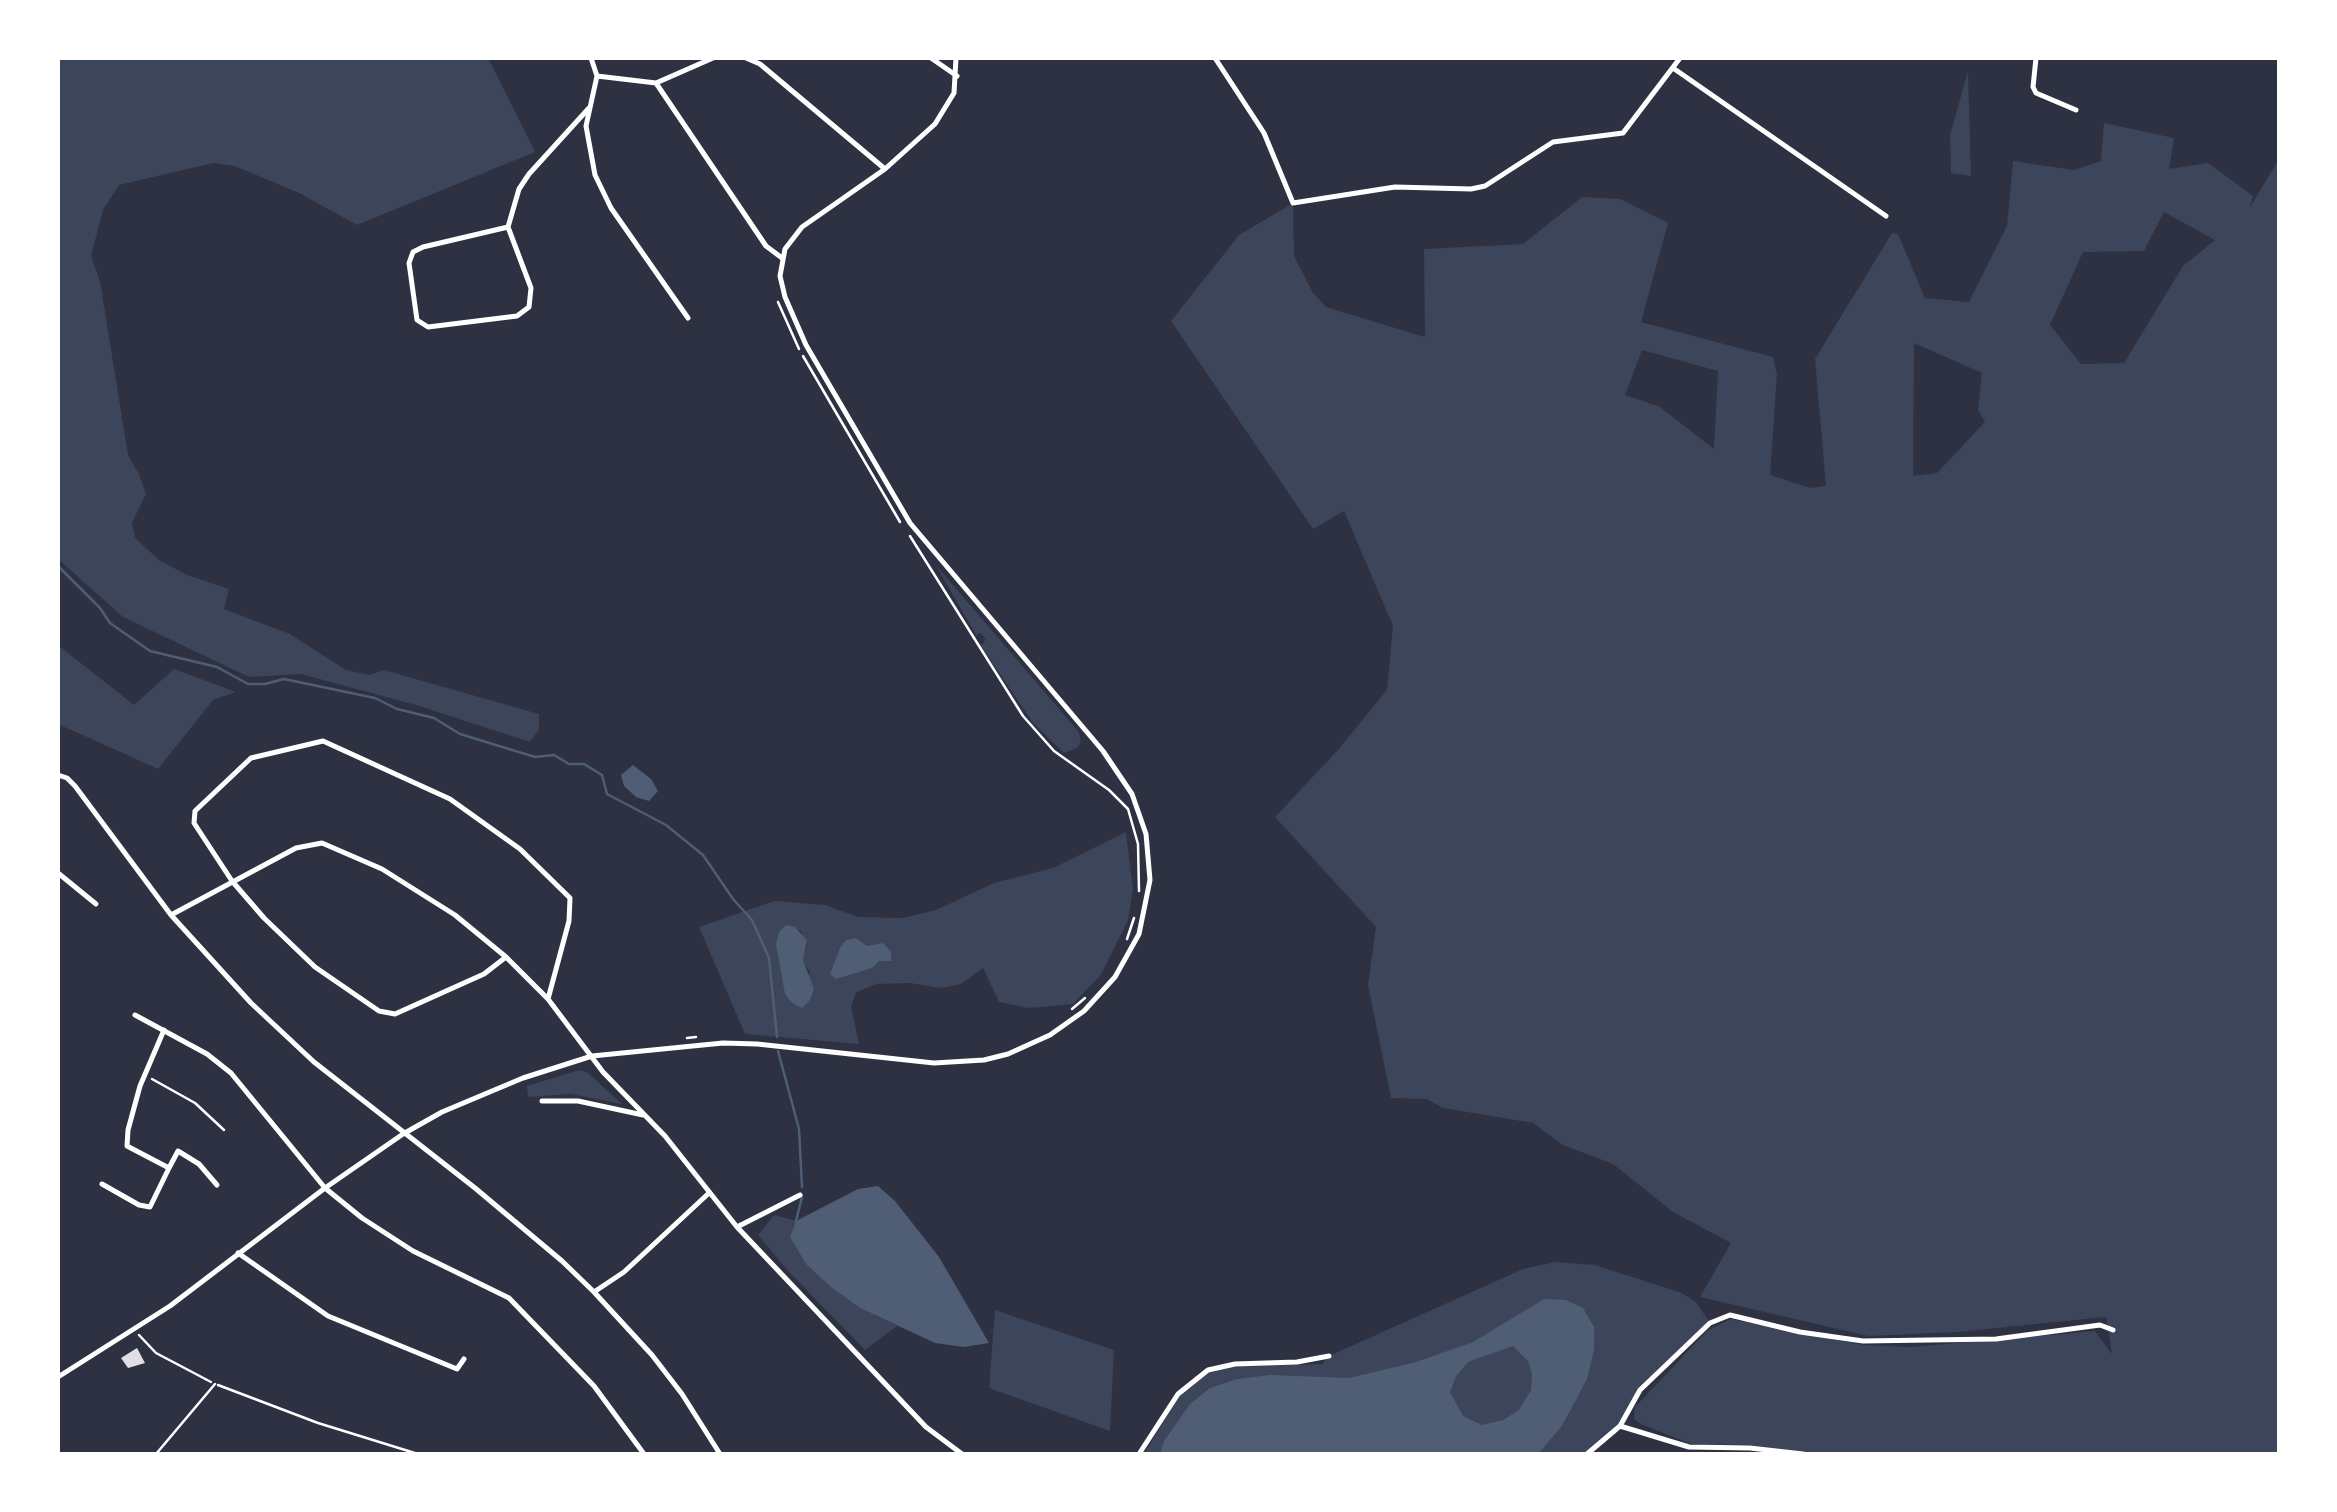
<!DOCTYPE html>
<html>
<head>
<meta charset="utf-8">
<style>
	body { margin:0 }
	#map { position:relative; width:2337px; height:1512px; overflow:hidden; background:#2d3142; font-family:Jost,sans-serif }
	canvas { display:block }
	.frame { position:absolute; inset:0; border:60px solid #fff; pointer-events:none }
</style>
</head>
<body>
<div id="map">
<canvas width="2337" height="1512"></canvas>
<div class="frame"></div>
</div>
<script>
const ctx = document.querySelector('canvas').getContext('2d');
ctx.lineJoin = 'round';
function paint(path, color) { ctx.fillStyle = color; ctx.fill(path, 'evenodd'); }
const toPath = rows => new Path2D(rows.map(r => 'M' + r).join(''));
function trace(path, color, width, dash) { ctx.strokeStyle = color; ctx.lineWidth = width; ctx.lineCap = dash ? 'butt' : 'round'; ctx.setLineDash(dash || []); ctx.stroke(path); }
paint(toPath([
	[58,58,488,58,535,152,357,225,299,193,235,166,213,163,119,185,103,210,91,256,100,281,128,455,139,474,146,494,132,523,135,538,159,560,187,575,229,589,224,609,290,634,346,670,370,675,384,670,539,714,539,729,530,742,416,705,301,674,249,677,123,617,58,559],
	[1968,71,1971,176,1951,173,1950,135],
	[2104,123,2174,138,2169,169,2208,163,2253,196,2250,207,2279,159,2279,1454,1818,1454,1750,1445,1691,1444,1641,1424,1634,1419,1635,1407,1708,1330,1731,1319,1864,1345,1910,1347,2095,1331,2112,1354,2106,1317,1957,1332,1868,1336,1700,1297,1731,1243,1673,1212,1613,1164,1563,1145,1533,1123,1443,1108,1427,1099,1391,1098,1368,985,1376,927,1275,817,1337,751,1387,690,1393,626,1344,511,1313,529,1171,321,1239,235,1293,203,1294,256,1313,293,1326,307,1425,337,1424,249,1523,244,1582,197,1620,199,1668,223,1641,322,1773,357,1777,374,1770,475,1810,488,1826,486,1815,359,1892,233,1898,234,1925,298,1969,302,2007,226,2013,161,2074,170,2101,161],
	[2164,212,2215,240,2183,266,2124,363,2081,364,2050,325,2083,252,2144,251],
	[1914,343,1982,373,1978,410,1985,422,1937,473,1913,476],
	[1642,350,1718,371,1714,449,1660,407,1625,395],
	[935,564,1078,731,1081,741,1077,748,1064,753,1033,723,981,646,986,639,981,633,976,635],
	[58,645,134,705,174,669,236,692,213,700,158,769,58,724],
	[1126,832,1133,889,1128,920,1101,975,1073,1004,1028,1008,999,1002,983,968,961,984,941,988,910,983,877,984,856,992,851,1007,859,1044,745,1034,699,927,774,901,825,905,858,917,903,918,936,910,994,883,1053,868],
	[786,925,801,931,807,945,802,960,810,972,792,1003],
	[579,1070,587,1072,622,1104,571,1094,528,1097,527,1086],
	[774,1215,796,1221,790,1237,832,1288,860,1308,897,1326,865,1350,789,1272,758,1235],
	[1555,1262,1595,1265,1682,1293,1696,1302,1710,1323,1640,1390,1620,1426,1587,1454,1144,1454,1176,1400,1190,1385,1209,1373,1224,1367,1322,1364,1329,1356,1523,1269],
	[995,1310,1114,1350,1110,1431,989,1388]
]), '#3c4559');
paint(toPath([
	[633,765,651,779,658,791,649,801,636,797,624,786,621,775],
	[786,925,795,927,807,940,803,960,814,989,810,1000,802,1008,792,1003,785,994,776,944,779,932],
	[856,938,867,946,883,943,891,952,891,961,879,961,872,968,836,979,830,974,840,948,846,940],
	[878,1186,895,1201,939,1257,989,1343,964,1347,935,1343,860,1308,832,1288,806,1264,790,1237,796,1221,858,1189],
	[1544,1299,1566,1300,1583,1308,1594,1327,1594,1350,1587,1379,1576,1400,1561,1427,1538,1454,1160,1454,1164,1441,1190,1404,1210,1388,1237,1379,1270,1375,1349,1378,1416,1362,1473,1342],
	[1513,1346,1528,1361,1532,1374,1531,1390,1519,1410,1503,1420,1482,1425,1463,1416,1450,1392,1456,1376,1468,1362]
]), '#4f5d75');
trace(toPath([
	[58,566,100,608,110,623,150,651,217,667,248,684,265,684,284,679,375,698,397,709,434,718,460,734,535,757,554,755,569,764,584,764,602,775,607,794,666,825,703,855,733,899,752,920,769,958,777,1037],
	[778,1051,799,1129,802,1187],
	[796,1221,802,1197]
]), '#4f5d75', 2.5);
paint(toPath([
	[137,1348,145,1363,128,1368,121,1358]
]), '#e0e0e3');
trace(toPath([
	[778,302,799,349],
	[803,356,900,522],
	[910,536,1023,716,1054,751,1109,790,1128,809,1138,844,1139,891],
	[1127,939,1134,918],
	[1072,1009,1085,998],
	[687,1038,696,1037],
	[152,1079,195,1103,224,1130],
	[139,1335,156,1353,211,1382],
	[218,1385,318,1423,418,1454]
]), '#fff', 2.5);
trace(toPath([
	[156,1454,215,1384]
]), '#fff', 2.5);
trace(toPath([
	[591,58,597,76,586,126,595,175,611,208,688,318],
	[746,58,760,64,885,169],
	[931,58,957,76],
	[1215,58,1264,133,1293,203,1395,187,1471,189,1485,186,1553,142,1623,133,1680,58],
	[2036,58,2033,87,2036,93,2076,110],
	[1673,68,1886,216],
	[597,76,656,83,713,58],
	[656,83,766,246,782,258],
	[508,227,423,247,413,252,409,263,417,320,428,327,517,316,529,307,531,288,508,227,519,189,529,174,589,108],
	[58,775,67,778,75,786,171,915,251,1003,314,1062,475,1188,562,1261,594,1292,652,1355,682,1394,720,1454],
	[58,873,96,904],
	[171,915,296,848,322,843,382,869,455,915,506,957,548,999,603,1072,665,1136,737,1227,926,1427,962,1454],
	[506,957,484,974,395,1014,379,1011,315,967,264,918,232,881,194,823,195,811,251,758,323,741,450,799,520,849,570,898,569,921,548,999],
	[135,1015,207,1054,231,1073,325,1188,362,1218,413,1251,509,1298,594,1386,644,1454],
	[542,1101,578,1101,643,1115],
	[169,1168,178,1151,199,1164,217,1185],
	[102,1184,139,1205,150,1207,169,1168,127,1146,128,1130,140,1086,164,1030],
	[737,1227,800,1195],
	[238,1253,328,1316,457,1369,464,1359],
	[594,1292,624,1272,709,1193],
	[58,1377,170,1306,325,1188,403,1134,442,1112,523,1078,592,1056,723,1043,757,1044,934,1063,984,1060,1008,1054,1050,1035,1084,1011,1115,977,1139,934,1150,880,1146,834,1132,794,1103,751,910,523,806,345,785,297,780,276,785,249,802,227,885,169,935,124,954,93,956,58],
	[1620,1426,1689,1447,1750,1448,1803,1454],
	[1139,1454,1178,1394,1208,1370,1235,1364,1297,1362,1329,1356],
	[1587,1454,1620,1426,1640,1390,1710,1323,1730,1315,1800,1332,1863,1341,1996,1339,2100,1325,2113,1330]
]), '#fff', 5);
</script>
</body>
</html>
